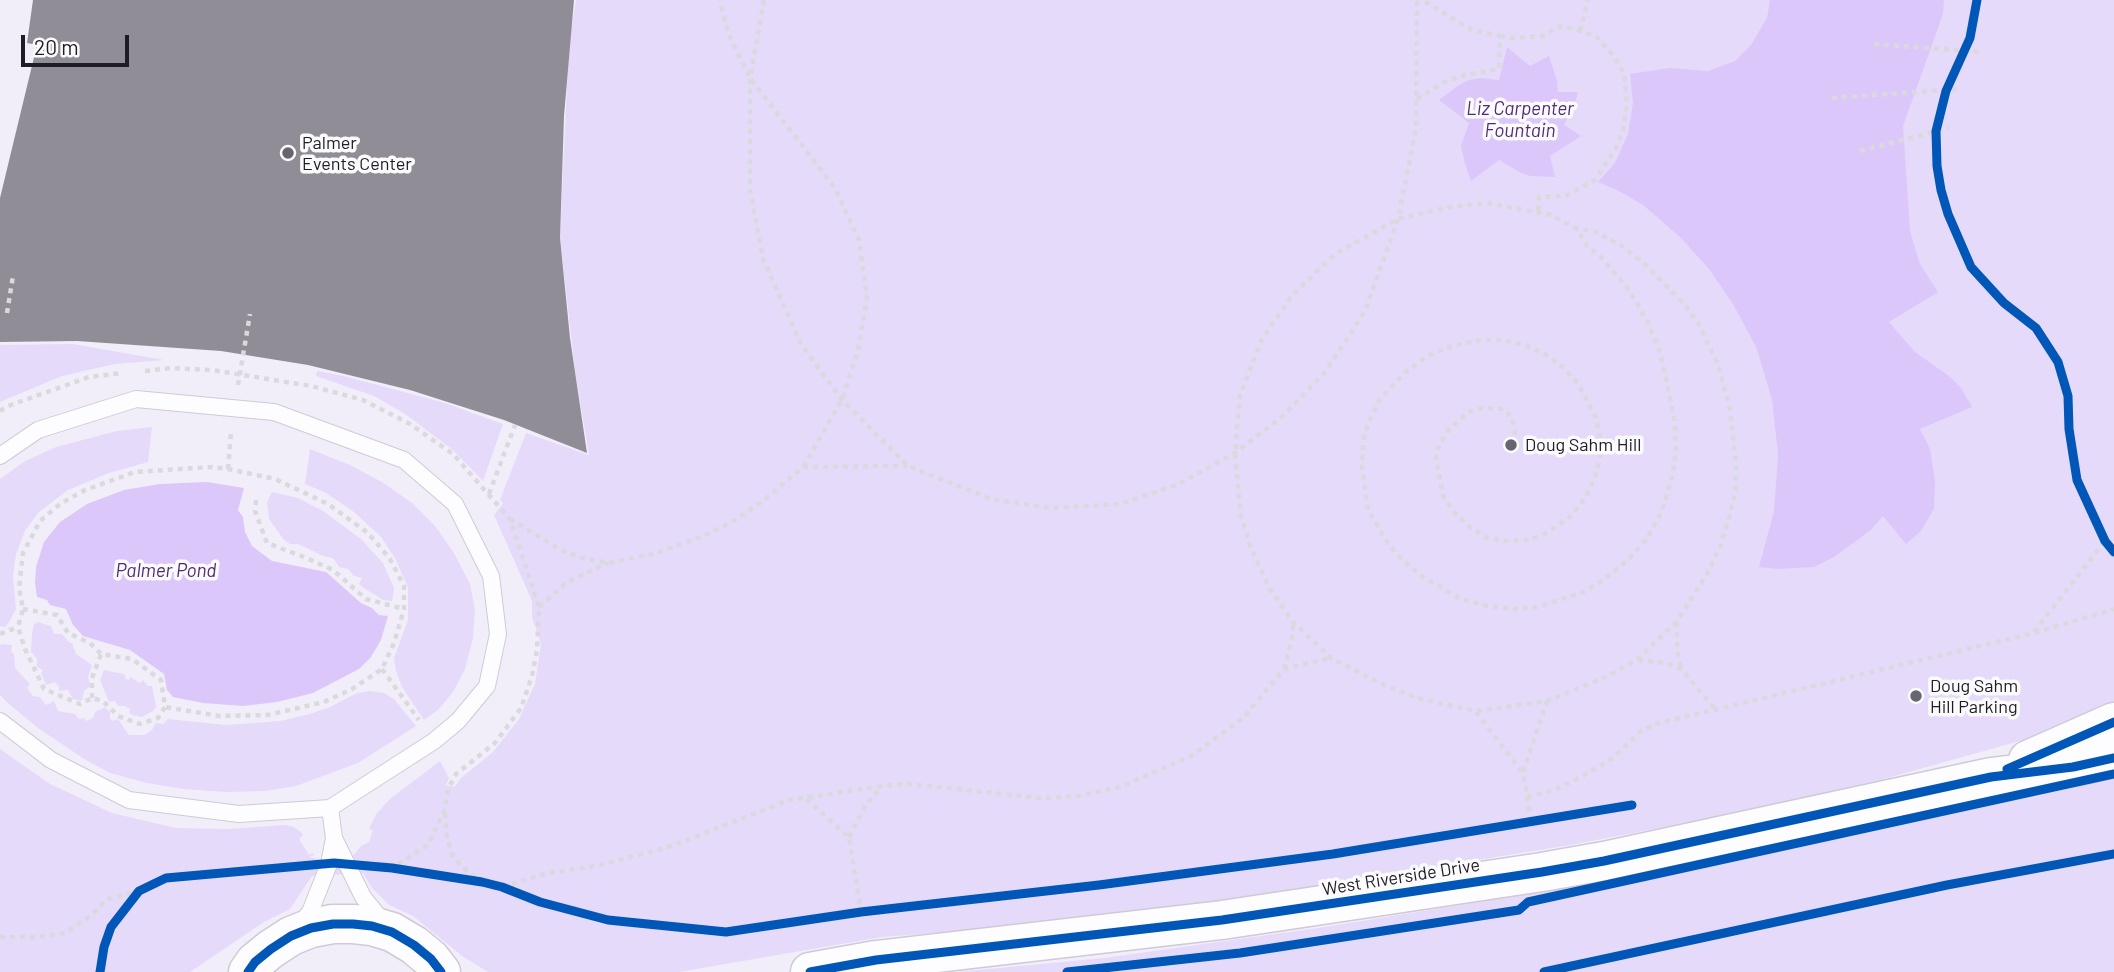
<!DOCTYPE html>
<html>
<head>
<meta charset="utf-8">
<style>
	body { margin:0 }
	#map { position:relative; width:2114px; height:972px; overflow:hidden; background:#f2eef9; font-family:Barlow,sans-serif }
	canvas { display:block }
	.scale { position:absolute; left:21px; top:35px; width:108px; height:32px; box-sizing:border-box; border:4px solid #1f1b27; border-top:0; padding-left:9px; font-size:21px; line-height:24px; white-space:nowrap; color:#1f1b27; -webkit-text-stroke:5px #fbfbfb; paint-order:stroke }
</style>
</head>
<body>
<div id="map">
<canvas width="2114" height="972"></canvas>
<div class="scale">20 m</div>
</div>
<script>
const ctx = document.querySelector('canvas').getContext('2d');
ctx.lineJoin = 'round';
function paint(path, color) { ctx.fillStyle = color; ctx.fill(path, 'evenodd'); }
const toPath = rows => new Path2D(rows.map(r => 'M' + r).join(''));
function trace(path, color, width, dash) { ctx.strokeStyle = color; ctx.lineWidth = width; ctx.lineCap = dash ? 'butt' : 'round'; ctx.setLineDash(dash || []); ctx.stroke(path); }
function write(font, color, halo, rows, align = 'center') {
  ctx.font = font + ' Barlow,sans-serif'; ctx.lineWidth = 7; ctx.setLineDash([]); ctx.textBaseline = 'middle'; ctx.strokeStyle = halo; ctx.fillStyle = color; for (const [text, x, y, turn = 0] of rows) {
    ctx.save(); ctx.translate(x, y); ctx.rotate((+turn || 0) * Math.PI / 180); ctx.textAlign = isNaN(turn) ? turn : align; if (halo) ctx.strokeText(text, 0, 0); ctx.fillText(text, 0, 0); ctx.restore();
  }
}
paint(toPath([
	[576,0,2114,0,2114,708,2059,730,1877,781,1742,812,1571,845,1214,902,991,929,882,937,679,972,488,972,462,956,413,916,389,905,372,888,363,873,312,876,290,909,264,922,190,972,0,972,0,749,50,784,112,813,176,828,228,829,285,825,294,827,301,832,303,835,299,839,309,855,314,853,314,855,309,857,346,864,361,846,369,842,373,830,369,829,376,814,391,798,440,761,449,778,446,785,454,787,461,778,493,752,519,719,535,684,541,644,532,617,532,601,494,515,503,503,500,500,526,433,589,455,575,371,560,238,569,43],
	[73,344,164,360,115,364,62,376,0,402,0,345],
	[317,371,344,376,445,403,503,424,483,481,454,451,405,414,374,396,316,376],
	[152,427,148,462,109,473,68,490,38,513,25,531,16,554,13,576,16,609,9,622,5,627,0,626,0,479,25,461,56,447,117,431],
	[310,449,350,465,382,482,412,503,435,526,454,553,470,584,475,610,473,638,465,669,453,692,438,710,424,720,402,687,396,671,394,658,408,620,408,588,395,558,381,537,354,512,326,493,305,484],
	[272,492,298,498,323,511,361,539,383,563,394,588,392,601,383,600,364,588,359,584,362,578,354,576,348,569,339,567,333,558,323,556,298,544,290,544,284,540,269,519,267,502],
	[38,622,51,626,54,634,62,634,70,643,72,643,76,654,92,665,88,677,91,686,84,691,82,701,73,699,68,690,59,691,59,686,55,682,46,685,41,673,43,670,37,667,37,659,31,652,32,633,34,624],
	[4,644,12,645,11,651,14,654,15,668,30,684,27,688,33,696,40,697,46,705,54,701,58,711,75,714,79,719,85,718,85,721,93,718,95,712,105,707,110,712,110,719,113,721,118,719,129,735,144,735,152,730,156,723,163,724,168,719,226,725,280,721,310,714,330,707,357,693,370,691,384,693,394,699,416,726,358,763,296,786,265,791,226,792,183,789,147,783,110,773,84,759,38,728,9,704,0,695,0,645],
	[104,670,124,674,126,679,129,680,130,677,140,683,143,680,148,686,152,686,156,707,153,711,142,717,132,715,129,713,130,709,125,706,118,706,115,701,109,702,100,680],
	[2114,768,2114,972,957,972,1104,958,1318,928,1553,890]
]), '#e6dafb');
paint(toPath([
	[1770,0,1944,0,1943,14,1903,126,1910,231,1920,264,1938,292,1889,322,1915,352,1949,376,1961,388,1972,407,1920,429,1930,449,1935,481,1934,509,1921,531,1906,544,1883,516,1871,530,1834,557,1814,567,1777,569,1759,567,1774,511,1778,454,1772,400,1757,349,1733,304,1709,269,1680,237,1643,205,1617,190,1598,182,1615,163,1628,134,1633,103,1630,74,1669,68,1708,71,1735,61,1751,45,1767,18],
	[1507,47,1530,66,1549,56,1557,81,1558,92,1578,92,1575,103,1564,125,1581,136,1550,156,1555,177,1530,176,1519,172,1499,160,1471,181,1465,164,1461,146,1469,123,1439,100,1459,85,1469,80,1481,78,1499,80],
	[207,482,244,488,238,510,243,517,245,532,252,546,272,561,326,572,361,603,372,608,379,615,388,616,381,640,371,657,359,669,313,693,277,702,243,706,203,703,173,697,167,690,164,674,130,650,83,636,73,625,66,609,50,605,47,600,37,597,35,583,36,567,44,542,60,522,87,504,124,490,160,484]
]), '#dcc7fa');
paint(toPath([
	[33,0,574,0,564,116,560,238,570,338,587,453,504,420,410,390,308,365,221,351,77,341,0,342,0,198,37,45,27,43]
]), '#918d97');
const service = toPath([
	[0,456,38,430,136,399,274,412,404,460,455,504,491,576,498,634,487,686,458,721,434,741,330,808,239,814,129,800,51,760,0,721],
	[334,838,363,897,384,923],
	[300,924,310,912,329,864,334,838,330,808]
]);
const tertiary = toPath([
	[2028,760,2114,722],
	[248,972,255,962,271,949,291,936,311,928,333,924,353,924,372,926,392,932,414,945,431,959,441,972],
	[810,972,876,960,1222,920,1542,872,1604,861,1991,777,2073,767,2114,758]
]);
trace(service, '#cfcad6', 18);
trace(tertiary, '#cfcad6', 41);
trace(toPath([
	[764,0,750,78,750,190,763,259,801,344,842,400,908,466,991,499,1051,508,1120,504,1179,484,1235,453,1283,416,1326,371,1365,311,1398,219,1416,129,1417,0],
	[1580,31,1588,0],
	[1500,36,1512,38,1542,36,1561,26,1580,31,1597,37,1611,53,1624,73,1627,104,1623,129,1616,148,1595,180,1590,183,1565,196,1539,197,1538,213],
	[1874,44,1980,52],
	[1832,98,1959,89],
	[1417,99,1444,82,1465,75,1499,69,1500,36,1472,30,1422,0],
	[1860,151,1949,128],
	[7,313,13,276],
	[145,371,171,368,212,370,311,386,363,400,410,424,453,454,510,519,539,607,537,650,532,676,521,708,495,743,456,774,448,789,445,809,428,845,392,868],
	[238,385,250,314],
	[0,411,8,406,89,377,122,373],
	[1511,444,1515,431,1512,418,1504,409,1482,408,1469,412,1449,429,1438,448,1436,458,1443,496,1456,514,1471,528,1487,538,1504,541,1527,540,1543,535,1571,516,1586,497,1595,477,1600,456,1600,437,1596,418,1579,385,1563,367,1545,354,1525,345,1504,340,1481,340,1453,346,1429,355,1406,372,1380,399,1368,423,1363,441,1362,467,1368,510,1389,545,1402,560,1423,577,1461,599,1487,606,1514,609,1537,607,1581,593,1602,581,1628,560,1646,540,1662,511,1673,473,1676,449,1675,424,1667,383,1659,349,1648,323,1630,291,1602,258,1587,246,1577,229,1551,215,1487,203,1450,207,1398,219,1335,254,1294,293,1262,339,1240,395,1235,453,1241,516,1251,548,1269,588,1293,622,1331,658,1384,685,1421,699,1476,711,1547,701,1606,677,1637,660,1677,621,1707,574,1720,547,1729,518,1735,493,1736,463,1730,409,1718,365,1700,326,1684,304,1645,264,1622,246,1594,231,1577,229],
	[803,467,907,466],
	[228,469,231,432],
	[489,494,515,425],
	[256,500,255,511,267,543,304,557,333,570,366,599,404,609],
	[510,519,561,550,582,558,609,563,653,554,704,536,735,520,763,501,803,467,842,400,858,350,867,299,859,240,835,188,750,78,728,33,720,0],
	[539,607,567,582,608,563],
	[23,609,57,615,68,633,90,643,101,654,132,659,161,680,165,707,158,718,140,724,118,716,103,701,92,698,80,704,44,689,25,649,18,627,23,609,19,588,23,553,40,521,60,504,85,490,135,472,211,467,228,469,275,479,328,504,368,533,390,559,404,586,404,609,394,643,382,669,352,689,324,702,268,715,219,716,165,707],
	[1677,622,1677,648,1681,669],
	[2034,632,2105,541],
	[0,634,18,627],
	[1638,660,1665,663,1681,669,1716,710],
	[382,669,419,720],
	[1284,669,1292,638,1293,622],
	[92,698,92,678,101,654],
	[1476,712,1522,772],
	[1527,797,1557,789,1581,777,1613,758,1641,731,1655,724,2034,633,2114,609],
	[806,799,849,837,861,912],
	[445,813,447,838,452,854,461,866,482,882],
	[1531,821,1523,772,1547,701],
	[849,837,865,806,882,786],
	[502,887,544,874,600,865,669,847,789,800,882,786,908,784,1041,798,1078,796,1120,787,1191,756,1243,718,1284,669,1330,658],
	[0,937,39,937,65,933,93,914,107,899,139,891],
	[1559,968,1559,972]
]), '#dad9dd', 4.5, [5, 5]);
trace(service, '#fdfcfe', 16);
trace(tertiary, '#fdfcfe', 38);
trace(toPath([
	[1977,0,1970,38,1946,91,1936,131,1937,166,1941,190,1948,214,1971,267,2004,303,2036,328,2058,362,2068,396,2069,429,2077,480,2105,541,2114,552],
	[2007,769,2114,722],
	[100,972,104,947,111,927,139,891,166,878,334,863,392,868,482,882,502,887,540,902,608,920,726,932,861,912,1099,885,1333,854,1632,805],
	[248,972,255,962,271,949,291,936,311,928,333,924,353,924,372,926,392,932,414,945,431,959,441,972],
	[810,972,876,960,1222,920,1542,872,1604,861,1991,777,2073,767,2114,758],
	[1067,972,1240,953,1519,910,1528,902,2114,774],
	[1544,972,1947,885,2114,854]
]), '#0057b8', 9);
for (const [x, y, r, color] of [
	[288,153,7,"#696570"],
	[1511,445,7,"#696570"],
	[1916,696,7,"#696570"]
]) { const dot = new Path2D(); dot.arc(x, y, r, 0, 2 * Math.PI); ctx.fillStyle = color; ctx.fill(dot); trace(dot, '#fbfbfb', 2.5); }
write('18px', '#1f1b27', '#fbfbfb', [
	["Palmer",302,143],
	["Events Center",302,164],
	["Doug Sahm Hill",1525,445],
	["Doug Sahm",1930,686],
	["Hill Parking",1930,707]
], 'left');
write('18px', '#1f1b27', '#fbfbfb', [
	["West Riverside Drive",1401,877,-9]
]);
write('italic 19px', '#512b7a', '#fbfbfb', [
	["Liz Carpenter",1520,109],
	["Fountain",1520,131],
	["Palmer Pond",166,571]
]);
</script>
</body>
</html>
